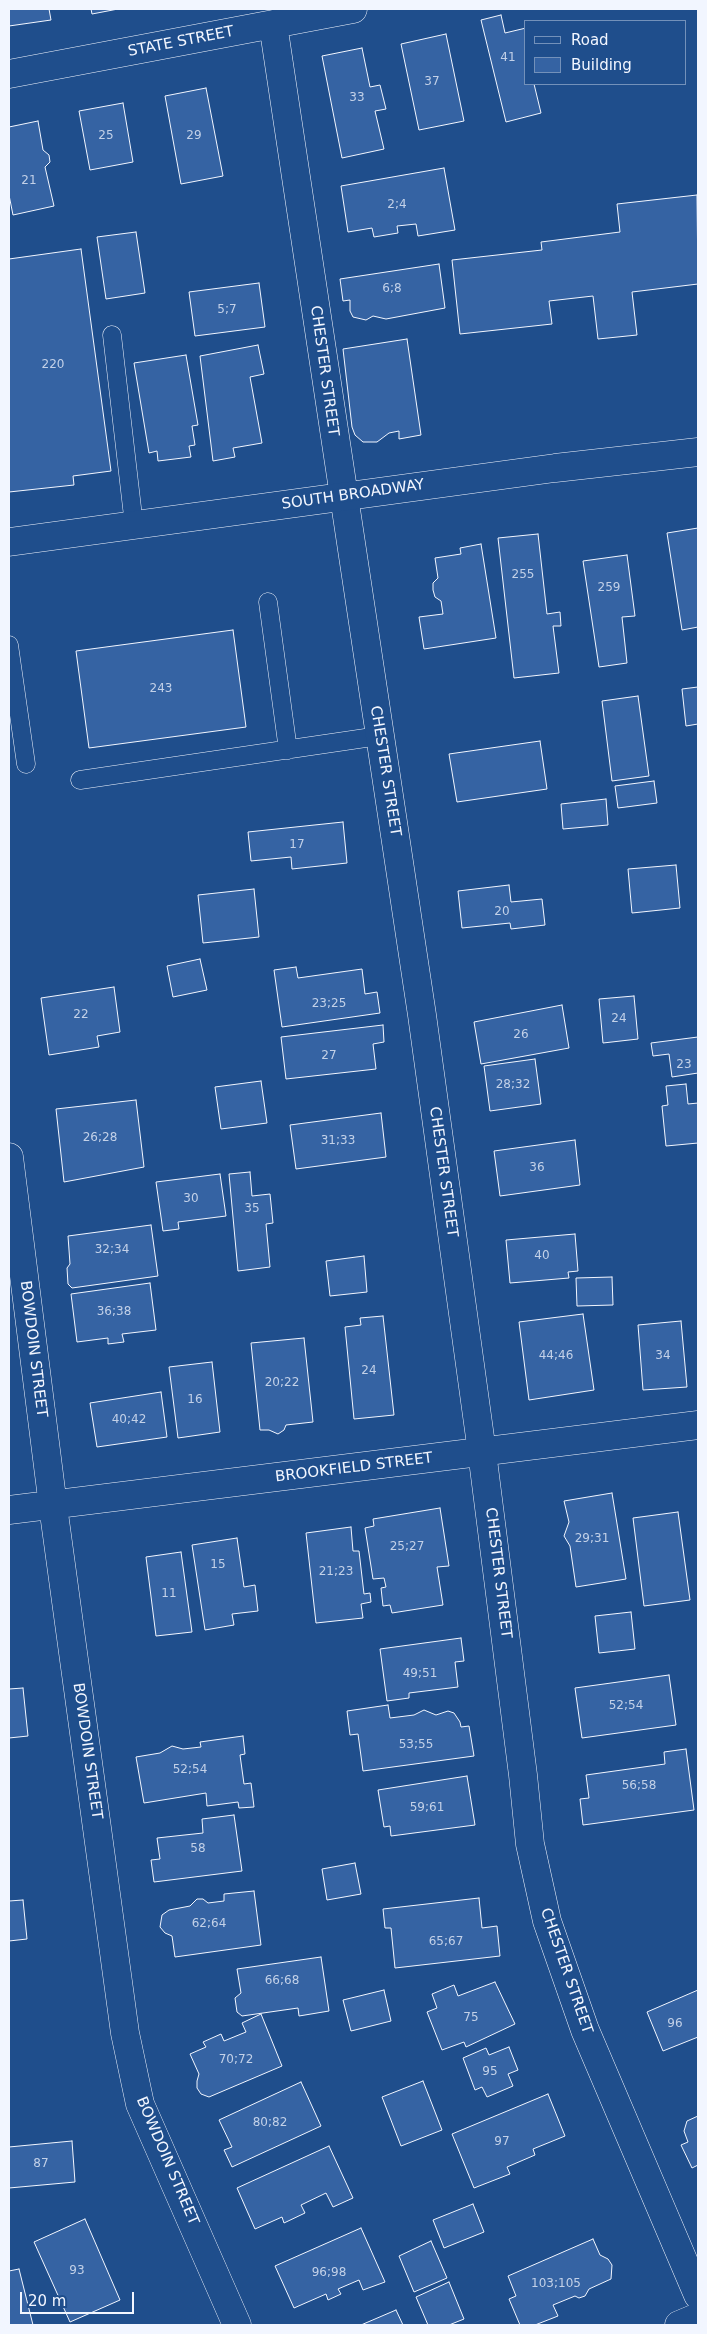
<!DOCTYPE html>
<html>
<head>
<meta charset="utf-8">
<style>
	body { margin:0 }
	#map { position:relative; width:707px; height:2334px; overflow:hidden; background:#1f4e8c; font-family:"DejaVu Sans",sans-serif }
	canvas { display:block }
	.frame { position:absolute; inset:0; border:10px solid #f2f6ff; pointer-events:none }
	.legend { position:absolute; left:524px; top:20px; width:162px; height:65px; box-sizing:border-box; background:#1f4e8c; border:1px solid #7391ba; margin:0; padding:6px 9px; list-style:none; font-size:15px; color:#f2f6ff }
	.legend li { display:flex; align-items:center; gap:10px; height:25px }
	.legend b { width:25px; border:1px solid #7391ba }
	.scale { position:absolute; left:20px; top:2292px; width:114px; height:22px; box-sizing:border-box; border:2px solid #f2f6ff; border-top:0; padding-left:6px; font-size:15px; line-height:18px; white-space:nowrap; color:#f2f6ff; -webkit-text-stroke:4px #1f4e8c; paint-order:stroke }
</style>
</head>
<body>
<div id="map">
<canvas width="707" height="2334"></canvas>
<div class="frame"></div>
<ul class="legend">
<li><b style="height:6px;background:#1f4e8c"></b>Road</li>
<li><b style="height:14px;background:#3563a3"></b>Building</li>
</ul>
<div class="scale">20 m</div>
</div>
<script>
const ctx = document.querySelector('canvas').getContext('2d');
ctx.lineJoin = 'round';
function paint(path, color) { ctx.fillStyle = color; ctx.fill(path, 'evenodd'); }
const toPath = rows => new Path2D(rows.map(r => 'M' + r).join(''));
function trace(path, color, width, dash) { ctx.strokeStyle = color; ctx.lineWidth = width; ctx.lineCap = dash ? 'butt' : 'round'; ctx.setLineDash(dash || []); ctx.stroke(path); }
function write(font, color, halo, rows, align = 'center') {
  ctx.font = font + ' "DejaVu Sans",sans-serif'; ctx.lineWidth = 4; ctx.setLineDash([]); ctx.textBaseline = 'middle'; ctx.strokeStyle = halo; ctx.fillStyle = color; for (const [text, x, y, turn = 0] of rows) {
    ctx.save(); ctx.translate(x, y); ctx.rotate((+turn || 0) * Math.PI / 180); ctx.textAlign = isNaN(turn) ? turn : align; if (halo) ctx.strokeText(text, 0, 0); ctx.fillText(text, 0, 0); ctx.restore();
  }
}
const building = toPath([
	[9,9,49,9,51,20,9,26,9,9],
	[91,9,118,9,92,14,91,9],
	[501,15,505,33,526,28,526,84,534,84,541,113,506,122,481,20,501,15],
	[446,34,464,121,419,130,401,44,446,34],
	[362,48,370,87,380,85,386,109,375,111,384,149,342,158,322,56,362,48],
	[206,88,223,176,181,184,165,96,206,88],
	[123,103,133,162,90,170,79,111,123,103],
	[38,121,43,150,49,155,50,162,45,167,54,206,13,215,9,195,9,127,38,121],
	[444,168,455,230,418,236,416,224,397,226,398,233,374,237,372,228,348,232,341,186,444,168],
	[697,195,698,284,632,292,637,335,598,339,593,296,549,301,552,324,460,334,452,260,542,250,541,242,620,232,617,204,697,195],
	[136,232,145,293,106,299,97,237,136,232],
	[81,249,111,471,73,476,74,485,9,492,9,259,81,249],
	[439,264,445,308,386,319,373,316,366,320,353,317,350,311,350,300,343,301,340,279,439,264],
	[259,283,265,327,195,336,189,292,259,283],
	[407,339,421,435,399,439,399,431,389,433,377,442,363,442,355,435,352,427,343,349,407,339],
	[258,345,264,374,250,377,262,443,233,448,235,457,213,461,200,356,258,345],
	[186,355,198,425,192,426,195,445,189,446,191,457,158,461,157,451,149,453,134,363,186,355],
	[698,528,698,627,682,630,667,533,698,528],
	[538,534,547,614,560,612,561,626,553,626,559,673,514,678,498,538,538,534],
	[481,544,496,638,424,649,419,617,443,614,441,601,435,597,433,590,433,583,438,578,435,558,461,554,460,548,481,544],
	[627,555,635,616,622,617,627,663,599,667,583,561,627,555],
	[233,630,246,727,89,748,76,651,233,630],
	[698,687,698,724,686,726,682,689,698,687],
	[638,696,649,776,612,781,602,701,638,696],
	[540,741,547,789,457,802,449,754,540,741],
	[654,781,657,803,618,808,615,786,654,781],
	[606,799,608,825,563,829,561,804,606,799],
	[343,822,347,863,292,869,291,857,251,861,248,832,343,822],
	[676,865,680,908,632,913,628,869,676,865],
	[509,885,511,902,542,899,545,925,511,929,510,923,462,928,458,891,509,885],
	[254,889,259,937,203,943,198,895,254,889],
	[200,959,207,990,173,997,167,966,200,959],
	[296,967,298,978,362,969,365,994,377,992,380,1013,282,1027,274,970,296,967],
	[114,987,120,1032,97,1036,99,1047,49,1055,41,998,114,987],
	[634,996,638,1039,603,1043,599,999,634,996],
	[562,1005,569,1048,481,1064,474,1022,562,1005],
	[383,1025,384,1042,373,1044,376,1069,286,1079,281,1037,383,1025],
	[698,1037,698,1073,672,1077,669,1054,653,1056,651,1043,698,1037],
	[535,1059,541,1104,490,1111,484,1066,535,1059],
	[261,1081,267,1123,221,1129,215,1087,261,1081],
	[686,1084,688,1104,698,1103,698,1143,666,1146,662,1106,668,1105,666,1086,686,1084],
	[136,1100,144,1167,64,1182,56,1109,136,1100],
	[381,1113,386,1157,296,1169,290,1125,381,1113],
	[575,1140,580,1185,500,1196,494,1151,575,1140],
	[250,1172,252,1196,270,1194,273,1223,266,1224,270,1267,238,1271,229,1174,250,1172],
	[220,1174,226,1216,178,1222,179,1229,163,1231,156,1182,220,1174],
	[151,1225,158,1276,72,1288,68,1284,67,1268,70,1264,68,1236,151,1225],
	[575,1234,578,1271,568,1272,569,1278,510,1283,506,1240,575,1234],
	[364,1256,367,1292,330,1296,326,1261,364,1256],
	[612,1277,613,1305,577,1306,576,1278,612,1277],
	[150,1283,156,1330,122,1334,124,1342,108,1344,108,1338,77,1342,71,1294,150,1283],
	[583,1314,594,1390,529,1400,519,1322,583,1314],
	[383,1316,394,1415,354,1419,345,1327,361,1325,360,1318,383,1316],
	[681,1321,687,1387,643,1390,638,1325,681,1321],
	[304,1338,313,1422,286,1425,284,1430,278,1434,269,1430,260,1430,251,1343,304,1338],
	[212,1362,220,1432,178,1438,169,1367,212,1362],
	[161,1392,167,1437,97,1447,90,1403,161,1392],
	[612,1493,626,1579,576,1587,570,1546,564,1536,569,1522,564,1501,612,1493],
	[440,1508,449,1566,437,1567,443,1605,392,1613,390,1605,383,1606,381,1588,386,1587,384,1578,373,1579,365,1528,374,1526,373,1519,440,1508],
	[678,1512,690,1600,644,1606,633,1518,678,1512],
	[351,1527,353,1551,359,1551,364,1594,370,1593,371,1602,361,1604,363,1618,316,1623,306,1533,351,1527],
	[237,1538,244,1587,255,1585,258,1611,232,1614,234,1625,205,1630,192,1545,237,1538],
	[181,1552,192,1632,156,1636,146,1557,181,1552],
	[631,1612,635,1649,599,1653,595,1616,631,1612],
	[461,1638,464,1661,455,1662,458,1687,409,1693,409,1698,387,1701,380,1649,461,1638],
	[669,1675,676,1725,582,1738,575,1688,669,1675],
	[23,1688,28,1736,9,1738,9,1689,23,1688],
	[388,1705,390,1718,414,1715,424,1710,436,1715,448,1711,454,1713,460,1722,461,1727,469,1726,474,1756,363,1771,358,1734,350,1735,347,1711,388,1705],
	[243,1736,245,1754,240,1755,244,1784,251,1783,254,1807,239,1808,238,1802,207,1806,206,1793,144,1803,136,1757,160,1753,172,1746,183,1749,201,1747,200,1742,243,1736],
	[686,1749,694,1810,583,1825,580,1799,589,1798,586,1775,665,1764,664,1752,686,1749],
	[467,1776,475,1825,391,1836,390,1826,384,1827,378,1790,467,1776],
	[234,1815,242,1871,154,1882,151,1860,160,1859,157,1838,203,1833,202,1819,234,1815],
	[355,1863,361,1894,327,1900,322,1869,355,1863],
	[254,1891,261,1945,175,1957,172,1936,165,1933,160,1927,162,1915,169,1910,190,1906,197,1899,203,1899,208,1903,224,1901,224,1894,254,1891],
	[479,1898,482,1928,497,1926,500,1956,395,1968,391,1928,385,1928,383,1909,479,1898],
	[23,1900,27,1939,9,1941,9,1901,23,1900],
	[321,1957,329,2011,299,2016,298,2008,242,2016,237,2012,235,1998,241,1993,237,1969,321,1957],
	[495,1982,515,2024,466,2047,464,2042,442,2050,427,2012,437,2008,432,1994,454,1985,458,1996,495,1982],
	[384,1990,391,2021,351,2031,343,2000,384,1990],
	[698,1990,698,2037,663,2051,647,2012,698,1990],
	[261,2014,282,2066,209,2097,201,2094,197,2088,197,2081,199,2074,190,2054,206,2047,203,2042,221,2034,224,2041,246,2032,242,2023,261,2014],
	[509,2047,518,2070,508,2074,513,2086,487,2097,482,2087,475,2090,463,2058,486,2048,489,2055,509,2047],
	[423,2081,442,2130,401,2146,382,2097,423,2081],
	[301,2082,321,2126,232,2167,224,2150,232,2147,219,2120,301,2082],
	[548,2094,565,2136,533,2149,535,2155,507,2167,510,2174,474,2188,452,2134,548,2094],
	[698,2116,698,2165,692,2168,681,2145,688,2142,684,2131,687,2121,698,2116],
	[72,2141,75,2182,9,2188,9,2147,72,2141],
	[329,2146,353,2198,333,2207,326,2193,301,2205,305,2213,284,2223,282,2217,255,2229,237,2188,329,2146],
	[473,2204,484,2232,444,2248,433,2220,473,2204],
	[85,2219,120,2300,70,2322,34,2242,85,2219],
	[361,2228,385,2282,363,2290,359,2280,338,2289,341,2294,328,2300,326,2294,294,2308,275,2266,361,2228],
	[593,2239,600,2255,608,2259,612,2265,611,2279,589,2289,585,2296,579,2298,575,2296,553,2305,558,2316,535,2325,520,2325,509,2299,516,2296,508,2276,593,2239],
	[431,2241,447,2278,414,2292,399,2256,431,2241],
	[19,2269,33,2325,9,2325,9,2271,19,2269],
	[449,2282,464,2319,449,2325,428,2325,416,2297,449,2282],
	[396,2310,403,2325,361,2325,396,2310]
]);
paint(building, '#3563a3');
trace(building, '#f2f6ff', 1);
const service = toPath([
	[112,335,134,525],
	[268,602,288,750],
	[9,645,26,764],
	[80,780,379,736]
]);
const minor = toPath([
	[273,24,422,1015,482,1452,523,1775,530,1844,547,1921,585,2030,698,2295],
	[9,74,353,9],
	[9,1157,53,1506,125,2033,140,2104,237,2325],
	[9,1510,698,1425],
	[679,2325,698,2317]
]);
const primary = toPath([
	[9,542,555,468,698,452]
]);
trace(service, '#f2f6ff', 19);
trace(minor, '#f2f6ff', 29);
trace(primary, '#f2f6ff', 29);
trace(service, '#1f4e8c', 18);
trace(minor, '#1f4e8c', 28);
trace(primary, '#1f4e8c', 28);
write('12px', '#c3d1e8', null, [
	["41",508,58],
	["37",432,82],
	["33",357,98],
	["25",106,136],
	["29",194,136],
	["21",29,181],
	["2;4",397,205],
	["6;8",392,289],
	["5;7",227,310],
	["220",53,365],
	["255",523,575],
	["259",609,588],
	["243",161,689],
	["17",297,845],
	["20",502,912],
	["23;25",329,1004],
	["22",81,1015],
	["24",619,1019],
	["26",521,1035],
	["27",329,1056],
	["23",684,1065],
	["28;32",513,1085],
	["26;28",100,1138],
	["31;33",338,1141],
	["36",537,1168],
	["30",191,1199],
	["35",252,1209],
	["32;34",112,1250],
	["40",542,1256],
	["36;38",114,1312],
	["44;46",556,1356],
	["34",663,1356],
	["24",369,1371],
	["20;22",282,1383],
	["16",195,1400],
	["40;42",129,1420],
	["29;31",592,1539],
	["25;27",407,1547],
	["15",218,1565],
	["21;23",336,1572],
	["11",169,1594],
	["49;51",420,1674],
	["52;54",626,1706],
	["53;55",416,1745],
	["52;54",190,1770],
	["56;58",639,1786],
	["59;61",427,1808],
	["58",198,1849],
	["62;64",209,1924],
	["65;67",446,1942],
	["66;68",282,1981],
	["75",471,2018],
	["96",675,2024],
	["70;72",236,2060],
	["95",490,2072],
	["80;82",270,2123],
	["97",502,2142],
	["87",41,2164],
	["93",77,2271],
	["96;98",329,2273],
	["103;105",556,2284]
]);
write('15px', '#f2f6ff', '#1f4e8c', [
	["STATE STREET",181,42,-11],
	["CHESTER STREET",324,371,82],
	["SOUTH BROADWAY",353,495,-8],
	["CHESTER STREET",385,771,81],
	["CHESTER STREET",443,1172,82],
	["BOWDOIN STREET",33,1349,83],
	["BROOKFIELD STREET",354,1468,-7],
	["CHESTER STREET",498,1573,83],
	["BOWDOIN STREET",87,1751,82],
	["CHESTER STREET",566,1971,71],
	["BOWDOIN STREET",167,2161,67]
]);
</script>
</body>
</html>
